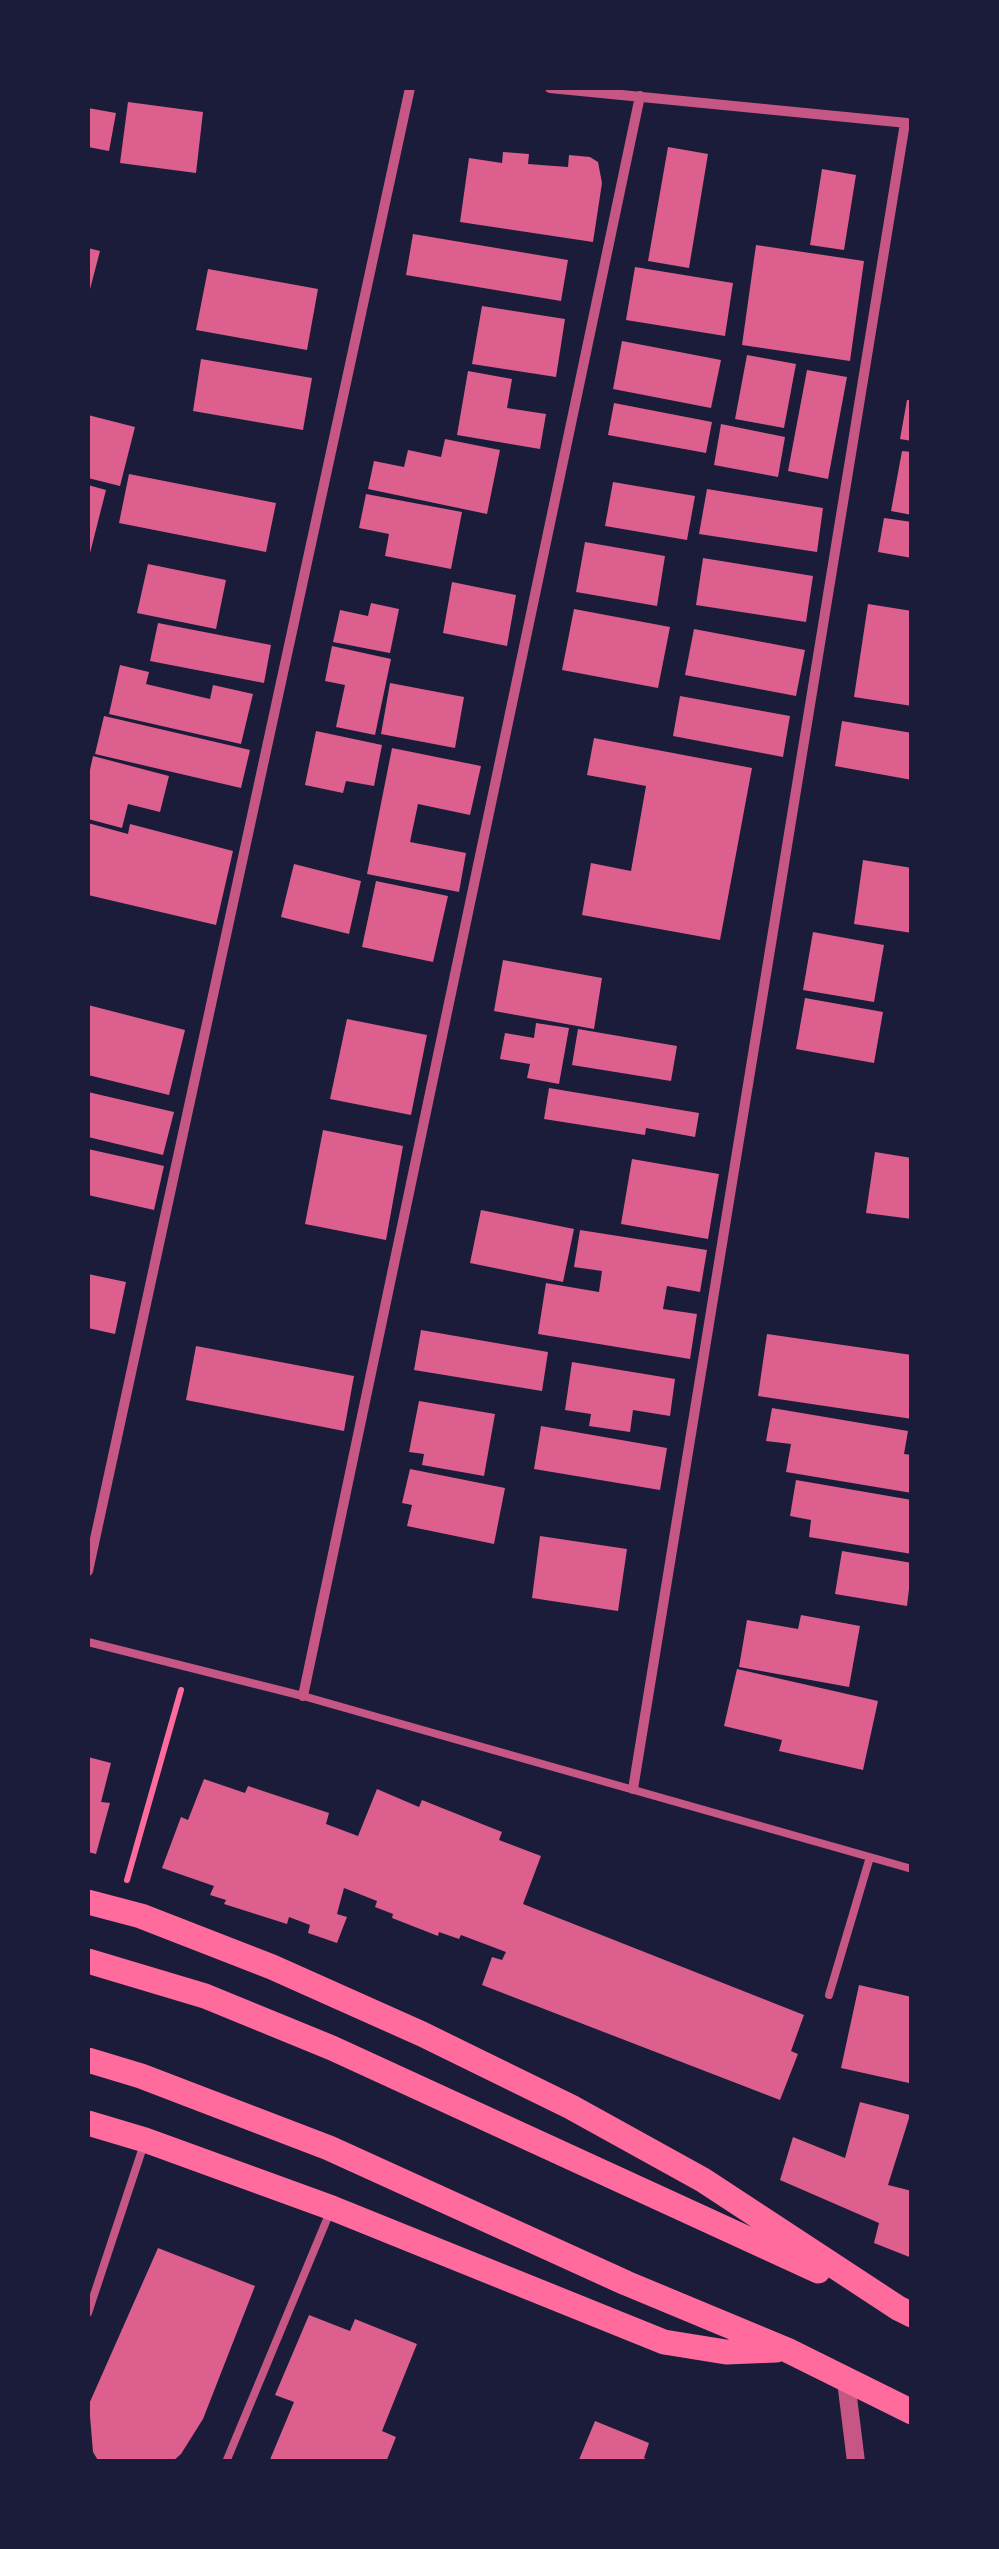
<!DOCTYPE html>
<html>
<head>
<meta charset="utf-8">
<style>
	body { margin:0 }
	#map { position:relative; width:999px; height:2549px; overflow:hidden; background:#1b1b3a; font-family:Ubuntu,sans-serif }
	canvas { display:block }
	.frame { position:absolute; inset:0; border:90px solid #1b1b3a; pointer-events:none }
</style>
</head>
<body>
<div id="map">
<canvas width="999" height="2549"></canvas>
<div class="frame"></div>
</div>
<script>
const ctx = document.querySelector('canvas').getContext('2d');
ctx.lineJoin = 'round';
function paint(path, color) { ctx.fillStyle = color; ctx.fill(path, 'evenodd'); }
const toPath = rows => new Path2D(rows.map(r => 'M' + r).join(''));
function trace(path, color, width, dash) { ctx.strokeStyle = color; ctx.lineWidth = width; ctx.lineCap = dash ? 'butt' : 'round'; ctx.setLineDash(dash || []); ctx.stroke(path); }
paint(toPath([
	[128,102,203,112,196,173,120,163],
	[88,108,116,113,109,151,88,147],
	[668,147,708,154,689,268,648,261],
	[503,152,529,154,528,164,568,167,569,155,590,157,598,162,602,183,593,242,460,222,469,158,502,163],
	[822,169,856,175,844,250,810,245],
	[413,234,568,260,561,301,406,275],
	[756,245,864,261,850,361,742,345],
	[88,248,100,251,89,293,88,293],
	[635,267,733,283,725,336,626,320],
	[208,269,318,289,307,350,196,330],
	[482,306,565,319,556,377,472,364],
	[622,341,721,360,711,408,613,389],
	[747,355,796,364,784,428,735,419],
	[201,359,312,378,303,430,193,411],
	[807,370,847,377,828,479,788,471],
	[468,371,512,379,507,408,546,414,540,449,457,435],
	[907,400,912,400,912,441,900,439],
	[614,403,712,422,706,453,608,435],
	[88,415,135,427,120,486,88,478],
	[721,424,785,437,778,477,714,465],
	[445,439,500,450,487,514,368,489,374,461,404,467,408,450,441,457],
	[902,451,912,452,912,515,891,511],
	[129,474,276,503,266,552,119,523],
	[613,482,695,496,687,540,605,526],
	[88,485,106,490,89,557,88,556],
	[707,489,823,508,817,552,699,534],
	[366,494,462,512,451,569,385,556,389,534,359,528],
	[884,518,912,522,912,558,878,552],
	[585,542,665,556,657,606,576,592],
	[703,558,813,576,806,622,696,605],
	[148,564,226,580,216,629,137,613],
	[452,582,516,595,507,646,443,633],
	[371,603,399,609,390,653,333,642,340,610,368,616],
	[868,604,912,611,912,706,854,697],
	[574,609,670,627,658,688,562,670],
	[158,623,271,645,264,683,150,661],
	[694,629,805,650,796,696,685,675],
	[332,646,391,659,375,735,336,727,345,685,325,681],
	[120,665,149,672,146,684,210,699,213,685,253,694,241,744,109,714],
	[390,683,464,697,455,748,381,734],
	[680,696,790,716,783,757,673,736],
	[104,716,250,750,241,788,95,754],
	[842,721,912,733,912,780,835,766],
	[316,731,382,745,374,786,346,781,343,793,305,785],
	[594,738,752,768,720,940,582,915,591,863,631,871,646,786,587,775],
	[392,748,481,766,470,815,418,804,410,842,466,853,459,892,367,874],
	[93,756,169,776,160,812,128,804,122,828,88,819,88,779],
	[88,823,128,834,130,824,233,851,216,925,88,895],
	[863,860,912,868,912,933,854,924],
	[294,864,361,881,349,934,281,917],
	[376,881,448,896,433,962,362,947],
	[813,932,884,945,874,1002,803,990],
	[503,960,602,978,594,1029,494,1011],
	[805,998,883,1012,874,1063,796,1049],
	[88,1005,185,1030,169,1095,88,1075],
	[347,1019,427,1035,411,1115,330,1099],
	[536,1023,569,1028,559,1084,527,1078,530,1064,500,1059,505,1033,534,1038],
	[578,1029,677,1046,671,1081,572,1065],
	[549,1088,699,1113,695,1137,646,1128,645,1135,544,1119],
	[88,1092,174,1112,163,1155,88,1137],
	[323,1130,403,1146,386,1240,305,1224],
	[88,1149,164,1166,154,1210,88,1195],
	[875,1152,912,1158,912,1219,866,1213],
	[632,1159,719,1174,708,1239,621,1224],
	[481,1210,574,1229,563,1282,470,1263],
	[580,1230,707,1250,700,1292,667,1286,663,1309,697,1314,690,1359,538,1334,546,1283,599,1292,602,1271,574,1267],
	[88,1274,126,1282,115,1334,88,1328],
	[421,1330,548,1352,542,1391,414,1370],
	[767,1334,912,1355,912,1419,758,1396],
	[196,1346,354,1376,344,1431,186,1400],
	[572,1362,675,1379,670,1416,633,1410,630,1432,589,1426,591,1414,565,1410],
	[419,1401,495,1414,484,1476,422,1465,424,1454,409,1452],
	[772,1408,908,1431,904,1454,912,1455,912,1493,786,1472,791,1444,766,1441],
	[541,1426,667,1448,660,1490,534,1469],
	[410,1469,505,1488,494,1544,407,1526,412,1505,402,1503],
	[796,1480,912,1500,912,1554,809,1537,811,1520,790,1516],
	[540,1536,627,1549,618,1611,532,1598],
	[842,1551,912,1563,907,1606,835,1594],
	[801,1615,860,1626,849,1687,739,1667,747,1620,798,1629],
	[737,1669,878,1701,863,1770,779,1751,782,1740,724,1726],
	[88,1757,111,1763,101,1802,110,1803,96,1854,88,1852],
	[204,1779,245,1793,248,1786,329,1813,326,1824,358,1836,377,1789,419,1807,422,1800,502,1832,499,1840,541,1856,523,1904,804,2015,791,2051,798,2054,780,2100,482,1985,492,1957,502,1960,506,1952,461,1935,459,1939,439,1932,438,1936,392,1918,393,1914,375,1907,377,1901,344,1888,337,1914,347,1917,337,1943,308,1933,310,1925,289,1917,287,1924,224,1904,226,1900,210,1895,214,1886,162,1868,181,1817,188,1820],
	[859,1985,912,1997,912,2073,909,2083,841,2068],
	[860,2102,910,2115,888,2185,912,2191,912,2258,874,2243,879,2223,780,2180,793,2137,845,2158],
	[158,2248,255,2286,203,2419,181,2454,172,2462,99,2462,93,2452,89,2404],
	[309,2315,350,2331,355,2319,417,2344,382,2431,396,2437,386,2462,269,2462,294,2402,275,2395],
	[595,2421,649,2443,644,2458,652,2462,578,2462]
]), '#dd5f8e');
trace(toPath([
	[127,1880,181,1690]
]), '#ff6b9d', 6);
trace(toPath([
	[88,1642,303,1696,912,1869],
	[829,1995,870,1857],
	[88,2313,144,2144],
	[226,2462,330,2212]
]), '#c65784', 8);
trace(toPath([
	[550,88,907,123],
	[88,1571,410,88],
	[303,1696,640,96],
	[633,1789,905,123]
]), '#c65784', 10);
trace(toPath([
	[846,2381,856,2462]
]), '#c65784', 18);
trace(toPath([
	[88,1902,141,1916,272,1967,422,2034,571,2107,703,2180,898,2308,912,2315],
	[88,1961,205,1996,332,2048,818,2271],
	[88,2060,141,2076,329,2148,626,2283,787,2350,912,2412],
	[88,2123,145,2140,332,2208,664,2342,726,2352,776,2350]
]), '#ff6b9d', 25);
</script>
</body>
</html>
